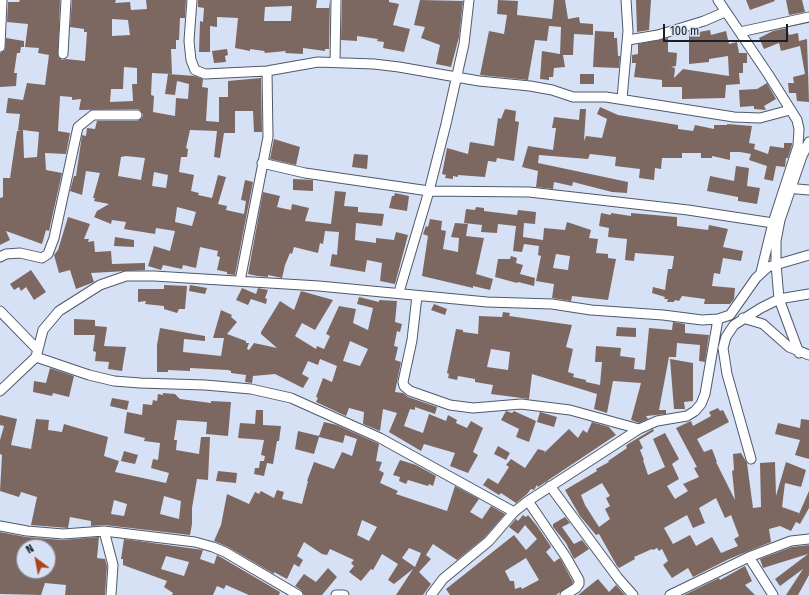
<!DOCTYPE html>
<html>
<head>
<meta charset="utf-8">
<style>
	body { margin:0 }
	#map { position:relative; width:809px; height:595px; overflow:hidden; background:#d7e1f5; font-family:"Fira Sans Condensed",sans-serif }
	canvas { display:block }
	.north { position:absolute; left:16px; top:539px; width:40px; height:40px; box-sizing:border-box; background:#d7e1f5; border:1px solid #8b93a2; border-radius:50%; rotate:328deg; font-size:11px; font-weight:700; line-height:16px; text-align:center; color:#1a1e25 }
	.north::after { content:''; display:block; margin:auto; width:14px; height:18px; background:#aa431f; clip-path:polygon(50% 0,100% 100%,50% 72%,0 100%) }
	.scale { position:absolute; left:663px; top:24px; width:125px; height:18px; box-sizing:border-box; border:2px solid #1a1e25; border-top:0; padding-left:5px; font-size:12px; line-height:14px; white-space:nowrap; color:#1a1e25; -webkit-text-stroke:3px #d7e1f5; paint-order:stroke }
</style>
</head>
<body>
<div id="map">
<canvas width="809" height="595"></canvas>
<div class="north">N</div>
<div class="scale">100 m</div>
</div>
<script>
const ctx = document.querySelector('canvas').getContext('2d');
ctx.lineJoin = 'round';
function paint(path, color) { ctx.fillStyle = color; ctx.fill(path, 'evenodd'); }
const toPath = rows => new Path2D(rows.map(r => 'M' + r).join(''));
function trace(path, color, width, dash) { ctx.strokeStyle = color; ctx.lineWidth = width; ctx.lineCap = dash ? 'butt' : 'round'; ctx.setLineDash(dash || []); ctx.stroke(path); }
paint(toPath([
	[20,0,60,0,58,57,62,60,66,59,85,61,87,32,84,32,84,29,70,27,72,0,116,0,115,3,130,2,131,10,147,9,146,0,186,0,185,18,180,18,179,40,176,40,176,49,171,49,172,74,152,73,151,95,154,96,153,112,175,116,176,98,188,99,189,84,177,81,175,95,165,94,168,74,195,76,203,79,202,87,208,88,206,121,219,122,219,97,228,97,228,81,261,78,262,132,254,132,253,111,235,111,235,133,224,133,220,158,214,157,217,131,190,130,186,148,188,149,187,157,181,157,179,172,194,175,191,191,199,193,198,195,212,198,218,175,226,177,218,204,227,206,226,210,244,214,246,201,241,200,245,180,253,182,235,275,227,274,227,272,217,270,220,257,217,256,218,251,200,247,196,268,183,265,182,269,163,265,161,270,148,266,154,246,170,251,175,231,156,228,155,234,124,229,126,222,112,220,111,224,94,217,97,211,109,204,94,201,95,198,93,198,100,173,86,171,82,195,70,191,74,176,76,176,82,135,86,136,87,128,95,129,97,121,137,121,142,118,143,115,140,110,137,109,79,110,81,99,72,100,72,97,60,96,58,131,70,133,66,154,45,153,46,170,62,173,49,231,46,230,42,244,6,231,10,240,0,245,0,198,3,197,3,178,10,178,17,131,21,130,18,130,20,114,6,113,8,98,23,100,27,83,45,85,49,55,38,53,39,48,25,47,28,24,7,22,8,2,19,2],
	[112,19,128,20,130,35,112,36],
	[124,67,137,68,137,84,132,84,133,101,110,102,111,89,123,89],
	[23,130,39,132,37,157,24,158],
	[126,156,145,158,141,180,118,176,121,157],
	[154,172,168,175,166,188,152,186],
	[177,207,196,212,192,226,175,222],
	[198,0,317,0,316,8,329,8,330,0,329,49,325,49,325,51,303,48,303,54,285,53,286,51,265,53,264,51,250,49,250,51,235,48,238,18,217,17,217,27,210,26,210,52,199,52,200,21,203,22,204,8,198,7],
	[292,6,291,21,264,21,265,7],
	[342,0,389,0,389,2,399,4,393,25,410,29,404,52,383,48,384,42,377,41,378,39,357,36,357,41,341,40],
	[420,0,463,1,459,37,451,67,436,64,440,45,421,38,425,27,414,25],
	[498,0,518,1,517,15,552,19,554,0,565,0,568,19,579,17,580,23,593,24,593,35,574,34,573,55,563,55,565,67,554,68,553,77,549,77,549,80,540,79,542,51,560,54,561,27,549,26,547,41,535,40,528,80,480,75,489,31,504,34,507,15,497,14],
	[636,0,651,0,649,30,637,32],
	[746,0,774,0,775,1,750,10],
	[786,0,802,0,805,12,789,15],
	[787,28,789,35,798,33,799,41,807,39,809,102,797,101,796,93,789,93,788,83,794,83,793,77,805,74,800,46,781,51,779,43,764,49,759,38,773,31],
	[699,29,699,32,710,30,711,35,726,31,729,44,737,42,739,53,747,53,747,63,743,63,743,73,739,73,740,84,726,85,725,98,682,99,682,87,662,87,662,80,634,77,636,63,632,63,632,55,638,54,638,44,668,38,668,52,677,53,676,66,671,67,675,68,674,78,683,69,729,76,728,56,709,59,709,62,689,64,689,32],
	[595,31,614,32,614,38,617,38,618,56,620,56,619,68,593,67],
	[6,38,24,41,24,47,21,47,20,53,17,53,14,73,17,73,16,86,0,87,0,53,5,50],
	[227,49,228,55,225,56,226,62,214,63,212,51],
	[580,74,594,74,594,84,580,84],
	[767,83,776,99,764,106,766,110,754,109,754,106,740,107,739,90,757,89],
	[600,107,618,115,678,125,678,129,693,131,695,125,714,129,714,125,727,125,727,124,752,126,749,143,755,144,754,149,768,154,770,146,784,148,784,143,792,143,792,145,788,158,786,158,785,167,776,166,773,181,764,179,767,166,749,160,751,154,740,152,730,152,730,160,712,156,712,158,701,158,701,153,682,153,682,158,662,158,661,169,655,168,654,180,639,178,640,169,615,166,616,157,590,154,588,159,539,155,538,163,628,182,627,193,612,192,573,182,572,186,554,182,553,189,536,187,538,171,522,167,528,146,553,150,556,128,552,128,554,117,579,120,580,109,586,109,584,141,586,136,602,138,607,119,597,114],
	[505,109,516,111,515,121,519,122,514,161,497,158,496,162,488,161,485,177,458,175,458,177,453,176,453,179,445,178,446,175,442,174,447,148,468,154,470,142,494,146,498,118,501,119],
	[274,139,300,147,296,165,270,159],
	[354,154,368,155,367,169,352,167],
	[736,166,749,168,747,186,760,188,757,204,738,201,738,197,707,191,710,176,734,181],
	[293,179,313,180,313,191,293,190],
	[335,191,346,192,344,206,358,207,358,212,384,214,382,226,356,223,355,240,376,243,376,238,394,240,396,232,408,235,395,284,380,281,382,263,367,260,365,272,330,266,332,254,337,255,339,232,325,231,323,244,320,243,318,253,294,247,292,254,290,253,285,265,282,278,268,275,268,277,258,276,248,274,263,192,280,196,277,207,291,210,292,204,309,208,305,221,331,224],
	[395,193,409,196,407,211,389,208,392,196,394,196],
	[476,207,484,208,484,211,517,215,518,210,536,212,535,224,524,223,523,237,543,240,544,228,565,230,567,222,591,230,589,238,598,239,596,253,608,254,608,258,616,259,608,300,572,296,571,301,552,298,554,284,536,281,541,256,538,255,539,246,524,244,522,252,513,251,516,226,498,224,497,233,481,232,482,225,464,223,466,209,475,210],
	[556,254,570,256,568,270,553,268],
	[601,213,611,215,611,213,631,216,631,213,677,217,677,226,708,230,709,225,728,229,723,247,743,251,741,261,723,258,720,274,714,273,712,286,735,288,734,299,730,304,704,304,705,299,682,296,679,301,675,300,674,302,667,302,668,299,664,299,665,297,652,293,653,287,665,290,668,269,672,269,674,256,635,253,634,261,625,260,627,239,608,237,609,228,599,226],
	[68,217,90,224,84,239,89,239,88,242,94,241,95,252,111,251,112,264,145,263,145,270,91,273,94,282,76,289,70,270,59,273,54,255,58,250],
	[430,219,442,221,441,230,446,231,443,249,458,252,459,238,451,237,455,223,468,224,466,236,484,238,476,274,493,279,490,290,473,286,473,288,422,276,428,236,423,234,426,226,428,227],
	[115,237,134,240,134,247,114,246],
	[511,256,517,258,516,263,523,265,520,274,535,278,534,286,518,282,517,283,495,277,498,259,510,259],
	[31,270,46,292,34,300,26,287,21,291,19,287,14,290,10,284],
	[164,285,187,286,185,309,179,309,177,313,164,309,164,306,145,304,146,301,138,302,138,289,164,289],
	[190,285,207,288,205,294,189,291],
	[242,288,256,294,258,288,268,290,265,298,267,299,266,304,251,299,248,305,236,300],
	[301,291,333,300,315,330,302,323,295,336,316,349,317,346,324,349,330,336,326,334,339,306,356,309,353,323,368,330,373,308,357,304,359,297,379,302,379,300,397,301,395,322,402,324,400,332,397,331,394,346,398,347,395,360,401,362,395,392,403,393,408,397,437,407,435,414,415,407,415,410,410,409,404,426,423,433,429,414,446,421,448,415,457,420,456,423,467,428,471,421,483,428,473,452,478,455,468,473,450,466,455,453,424,444,421,451,389,432,397,413,383,409,380,431,363,424,364,412,349,408,346,416,316,402,318,398,316,397,323,378,332,382,337,366,320,359,318,365,308,361,302,374,309,378,303,388,275,374,253,376,252,383,245,382,246,375,231,373,231,371,228,370,190,368,190,371,168,370,168,372,157,372,157,345,160,328,205,336,205,341,184,339,183,352,221,356,224,338,213,338,221,310,232,315,231,317,237,322,227,334,246,341,246,343,249,343,247,349,249,350,254,343,277,348,261,334,261,332,280,301,294,310],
	[350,341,368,349,360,366,343,361],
	[434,304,447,309,445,315,431,310],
	[503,312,510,313,509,316,572,325,566,347,573,349,568,372,574,374,573,377,586,380,586,382,600,385,602,362,595,362,596,346,621,348,620,356,635,358,634,369,645,370,649,328,672,330,673,322,685,324,685,333,709,335,705,362,699,361,700,345,677,343,676,357,669,357,659,410,666,410,666,414,646,416,648,419,639,423,631,420,641,383,613,381,607,413,594,409,597,394,532,374,529,399,491,394,493,385,475,382,475,379,458,376,457,380,448,378,449,374,447,373,456,329,463,330,463,332,478,334,479,316,502,317],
	[491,349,510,352,508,370,487,367],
	[74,319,95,320,95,326,107,327,104,346,126,347,122,371,108,369,109,362,95,361,96,352,93,351,95,335,74,335],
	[617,327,636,328,636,337,616,336],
	[670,359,693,363,693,401,684,402,685,409,674,409],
	[50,368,74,376,69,397,53,393,52,396,33,392,34,381,46,383],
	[163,393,175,394,180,399,211,403,211,401,231,402,228,436,206,434,207,422,177,420,174,440,177,440,176,450,199,454,201,437,210,437,208,480,197,479,192,508,192,524,190,535,105,525,91,526,91,521,70,517,68,528,31,525,37,497,21,492,19,497,0,491,2,455,0,454,0,440,4,426,0,425,0,415,17,419,11,445,31,449,36,419,49,420,48,430,62,432,64,424,108,437,104,456,119,461,115,472,166,483,169,473,151,468,153,459,158,460,160,443,144,441,145,438,124,433,127,412,142,415,143,404,152,405,153,400,157,401,158,394,163,395],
	[164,496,181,501,179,519,160,514],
	[114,500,127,504,124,516,111,514],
	[112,398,129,401,127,410,110,406],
	[718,408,720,411,723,410,729,422,697,439,704,452,712,449,717,462,716,462,735,500,732,471,734,470,733,454,741,453,747,463,753,508,761,507,760,463,775,462,776,496,786,462,806,470,801,487,785,483,782,507,799,513,798,516,809,491,809,508,800,524,796,522,791,531,780,526,769,529,771,542,729,559,693,577,688,568,672,578,663,565,668,561,662,549,659,551,657,548,653,550,652,549,634,557,635,559,619,568,617,566,599,534,596,535,580,516,565,490,597,471,596,469,609,462,608,461,627,448,626,446,628,444,653,429,654,431,639,440,643,448,640,450,644,460,643,460,648,475,665,467,653,439,665,433,679,459,672,464,679,479,667,486,675,499,688,491,683,484,699,477,694,468,697,467,676,428,691,421,693,426,711,416,709,412],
	[602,483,610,496,606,498,610,506,605,509,610,519,599,527,585,505,581,495],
	[716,498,725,518,731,515,739,536,734,539,738,546,721,553,712,537,696,546,690,535,673,544,664,528,687,515,693,528,705,523,699,508],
	[256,410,263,410,263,425,281,426,279,441,277,441,273,464,267,463,264,476,254,474,255,468,259,468,260,461,264,461,265,456,261,455,264,440,238,438,240,423,255,424],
	[506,411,512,413,514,411,536,421,529,442,516,437,519,429,501,420],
	[540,412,557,417,554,427,537,422],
	[801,419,809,420,809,459,795,455,800,440,775,434,778,423,800,428],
	[324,422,337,425,379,444,376,461,382,462,379,470,384,473,380,483,398,491,396,494,447,511,455,486,479,499,470,512,482,519,491,506,505,514,485,537,457,560,433,544,426,555,431,559,419,572,431,584,423,595,396,595,413,569,394,584,388,580,398,564,382,554,373,570,371,569,361,581,349,572,354,566,351,563,354,560,330,549,327,555,322,554,304,542,297,556,303,560,299,567,294,564,287,579,274,572,274,574,228,547,214,541,221,525,227,494,249,504,255,492,259,494,261,491,274,498,277,490,284,492,282,499,302,504,308,481,307,481,314,462,334,469,342,452,352,456,357,439,345,435,343,443,319,437,314,454,295,449,298,431,319,436],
	[362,520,377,527,369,541,357,535],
	[409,548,421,553,415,567,402,558],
	[592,422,609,427,616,435,538,487,537,485,534,490,531,489,527,494,516,503,501,493,499,495,483,485,488,478,498,484,509,467,506,465,511,459,525,468,538,449,545,451,544,453,569,429,578,438,583,430,587,433],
	[498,446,510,453,506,460,494,454],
	[124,451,138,455,135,464,121,461],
	[400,460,416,465,436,476,433,486,429,484,428,486,408,480,406,484,399,481,400,477,393,475],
	[218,471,237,473,236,483,216,481],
	[523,515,526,517,528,515,537,526,550,545,551,547,546,552,554,562,560,558,573,582,572,584,556,595,450,595,446,589,514,535,526,550,537,539,525,525,518,534,509,527,516,519,518,521],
	[526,558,539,580,522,589,521,587,515,589,514,581,510,581,505,571],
	[565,517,570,523,562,527,574,544,582,540,589,549,574,559,566,543,553,527,553,524],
	[0,532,26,537,62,540,99,537,97,558,105,559,107,566,105,595,65,595,66,585,45,583,41,595,0,594],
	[24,547,48,547,48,572,24,571],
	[124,539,203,550,200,559,214,564,217,555,280,592,279,595,249,595,226,585,224,589,217,586,213,595,172,595,173,593,164,587,167,581,123,565,123,559,121,559],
	[166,556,189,562,184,576,161,569],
	[809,545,809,575,798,595,786,595,803,569,780,586,775,579,808,554,763,568,760,559,792,547],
	[745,566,752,581,745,585,755,595,684,595,719,578,720,580],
	[328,568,337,577,322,595,304,595,301,590,295,586,304,574,316,582],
	[598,579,609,592,616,585,625,595,578,595]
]), '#7d6861');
const minor = toPath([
	[192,0,189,41,191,60,195,70,205,74,267,71,318,62,374,64,399,67,479,81,530,86,552,90,573,97,606,97,734,117,760,118,790,110],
	[718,0,768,74,797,120,799,129,798,146,773,223,761,272],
	[740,32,809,17],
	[628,40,658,35,704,21,725,12],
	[0,47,2,0],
	[63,54,66,0],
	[335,62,336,0],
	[622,99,628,31,626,0],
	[262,163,305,173,429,191,529,192,688,210,773,223],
	[786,188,809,190],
	[0,257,6,254,20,253,42,258,48,254,54,238,78,127,93,115,137,115],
	[240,281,268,137,267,71],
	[399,292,429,191,446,124,464,44,469,0],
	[417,296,412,340,403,382,404,386,410,391,450,405,473,408,521,404,570,410,639,429],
	[0,311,38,350],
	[743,318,763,324,789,347,809,355],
	[799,353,779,299,776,264,776,241,780,220,802,156,809,142],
	[36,357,89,375,114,381,140,383,205,385,251,389,291,398,380,438,514,512],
	[0,391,36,357,43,330,59,311,100,285,126,276,154,276,319,286,487,302,552,304,591,310,663,315,702,320,718,319,730,315,756,278,768,267,809,255],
	[751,459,727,374,723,348,726,337,734,325,761,308,779,299,809,294],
	[550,486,618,578,633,595],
	[528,501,566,557,579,580,579,584,576,588,565,595],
	[0,526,27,531,63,534,104,531,195,542,213,547,225,552,298,595],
	[104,531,113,565,111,595],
	[749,557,773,595],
	[336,595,344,595],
	[431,595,443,579,489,541,514,512,528,501,639,429,657,421,687,416,695,411,701,404,705,394,718,319],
	[670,595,749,557,791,541,809,539]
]);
trace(minor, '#50596a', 11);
trace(minor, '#fff', 9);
</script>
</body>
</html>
